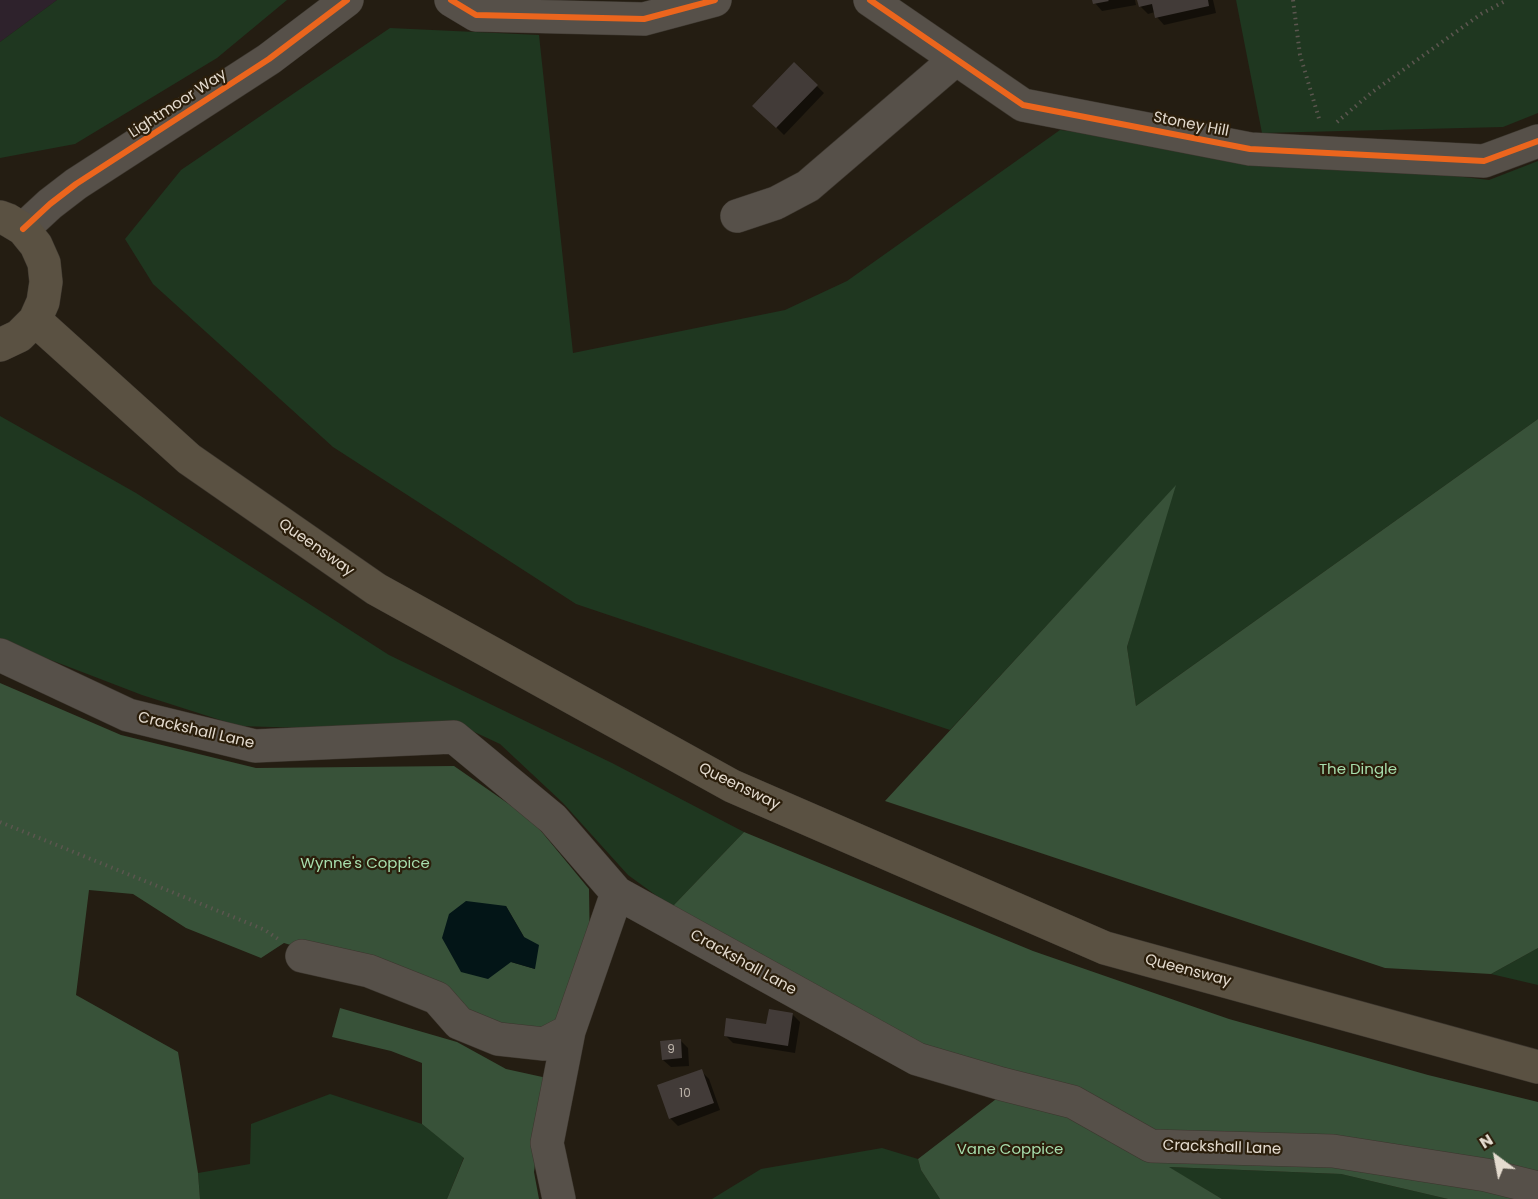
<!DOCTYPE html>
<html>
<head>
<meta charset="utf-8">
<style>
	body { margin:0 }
	#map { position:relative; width:1538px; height:1199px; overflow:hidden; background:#241d12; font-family:Poppins,sans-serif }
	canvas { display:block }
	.north { position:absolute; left:1466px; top:1127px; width:60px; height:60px; -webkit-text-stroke:4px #2b1e0b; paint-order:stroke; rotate:328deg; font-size:16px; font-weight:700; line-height:24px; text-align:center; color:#e4dbcf }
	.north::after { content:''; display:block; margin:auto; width:21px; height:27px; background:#e4dbcf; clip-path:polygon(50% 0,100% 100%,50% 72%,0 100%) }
</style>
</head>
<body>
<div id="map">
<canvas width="1538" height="1199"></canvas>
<div class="north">N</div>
</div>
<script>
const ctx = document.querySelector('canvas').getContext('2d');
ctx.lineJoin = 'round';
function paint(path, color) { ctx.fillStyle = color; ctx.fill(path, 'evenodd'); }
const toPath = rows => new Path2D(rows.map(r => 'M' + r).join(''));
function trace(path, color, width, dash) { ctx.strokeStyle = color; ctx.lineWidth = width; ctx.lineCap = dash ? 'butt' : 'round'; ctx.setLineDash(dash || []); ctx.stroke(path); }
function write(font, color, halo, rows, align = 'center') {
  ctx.font = font + ' Poppins,sans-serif'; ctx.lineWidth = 4.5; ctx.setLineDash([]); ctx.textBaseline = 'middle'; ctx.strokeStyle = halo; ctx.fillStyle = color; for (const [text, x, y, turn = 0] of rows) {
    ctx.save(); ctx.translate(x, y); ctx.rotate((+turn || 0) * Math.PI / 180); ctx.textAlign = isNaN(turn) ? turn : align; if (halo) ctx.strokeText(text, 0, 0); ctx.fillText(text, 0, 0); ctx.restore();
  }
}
paint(toPath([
	[0,0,57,0,0,42]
]), '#2e222c');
paint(toPath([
	[57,0,287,0,217,58,75,144,0,158,0,42],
	[1236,0,1538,0,1538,113,1503,127,1262,133],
	[390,28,539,35,573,353,785,310,847,281,1060,130,1489,180,1538,161,1538,419,1136,706,1127,647,1172,490,950,730,576,604,333,447,153,284,125,239,181,170],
	[0,416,136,493,389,655,612,763,744,832,672,907,628,875,563,803,500,744,453,722,337,729,239,726,142,695,30,652,0,638],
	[1538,948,1538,985,1491,974],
	[330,1094,422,1124,464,1157,447,1199,200,1199,198,1173,250,1164,251,1124],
	[882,1148,918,1159,921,1170,940,1199,712,1199,761,1169],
	[1168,1167,1341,1174,1448,1199,1222,1199]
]), '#1f3720');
paint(toPath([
	[1538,419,1538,948,1491,974,1385,968,885,801,1176,485,1127,647,1136,706],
	[0,683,121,735,256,768,454,766,532,820,589,889,590,954,559,1025,531,1032,473,1020,450,993,284,943,261,958,186,928,133,894,89,890,76,995,178,1052,198,1173,200,1199,0,1199],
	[506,906,524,937,535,969,511,962],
	[744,832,1033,951,1229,1019,1428,1075,1538,1102,1538,1199,1448,1199,1341,1174,1169,1167,1222,1199,940,1199,921,1170,918,1159,1000,1096,672,907],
	[340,1008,457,1042,506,1069,547,1078,534,1172,539,1199,447,1199,464,1158,422,1124,422,1063,391,1051,332,1037]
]), '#385239');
paint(toPath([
	[466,901,506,906,524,937,539,945,535,969,511,962,488,979,461,972,442,938,449,914]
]), '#031517');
paint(toPath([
	[1094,0,1135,0,1136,5,1102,11,1095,3],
	[1139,0,1213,0,1216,13,1164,25,1157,17,1155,12,1148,14,1140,6],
	[794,64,824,93,784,135,755,106],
	[792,1014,800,1022,795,1053,733,1043,725,1035,767,1026],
	[680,1040,688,1048,689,1066,671,1067,663,1060],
	[701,1071,709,1079,720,1110,678,1126,670,1118]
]), '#0007');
paint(toPath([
	[1092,0,1108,0,1109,1,1093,4],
	[1137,0,1208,0,1209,6,1155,18,1152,4,1139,7],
	[794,62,818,85,776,128,752,106],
	[769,1009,793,1013,788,1046,724,1036,726,1018,766,1024],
	[681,1039,682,1058,662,1060,660,1041],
	[702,1069,714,1103,669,1119,657,1085]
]), '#423b38');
const minor = toPath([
	[451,0,476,15,644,19,715,0],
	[870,0,1023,105,1250,149,1484,161,1538,141],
	[737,216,776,203,808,186,956,59],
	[23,229,50,204,76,184,269,59,347,0],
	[0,655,128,715,255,746,454,737,553,819,617,893,917,1059,1002,1084,1073,1102,1151,1146,1333,1151,1486,1175,1538,1188],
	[302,956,369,971,437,998,459,1023,498,1039,544,1044,569,1031,617,893],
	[559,1199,547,1143,569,1031]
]);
const major = toPath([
	[0,217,8,220,23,229,36,245,44,263,46,282,43,302,35,320,19,336,0,345],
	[35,320,189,459,376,589,732,786,1105,948,1538,1067]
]);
trace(minor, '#3c362e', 34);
trace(major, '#3c362e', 34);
trace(toPath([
	[1293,0,1300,55,1320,122],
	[1337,122,1371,93,1481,14,1507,0],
	[0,822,265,930,278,939]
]), '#5b564f', 4, [1.5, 4.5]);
trace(minor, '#565049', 33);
trace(major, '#5a5142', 33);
trace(toPath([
	[451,0,476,15,644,19,715,0],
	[870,0,1023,105,1250,149,1484,161,1538,141],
	[23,229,50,204,76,184,269,59,347,0]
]), '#eb651d', 6);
write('12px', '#bcb3a9', null, [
	["9",671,1050],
	["10",685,1094]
]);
write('15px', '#e4dbcf', '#2b1e0b', [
	["Lightmoor Way",178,104,-33],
	["Stoney Hill",1191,125,11],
	["Queensway",316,548,35],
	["Crackshall Lane",196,731,13],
	["Queensway",739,787,26],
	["Crackshall Lane",743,963,29],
	["Queensway",1188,971,15],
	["Crackshall Lane",1222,1148,2]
]);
write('15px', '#a7dead', '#2b1e0b', [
	["The Dingle",1358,770],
	["Wynne's Coppice",365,864],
	["Vane Coppice",1010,1150]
]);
</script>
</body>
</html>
